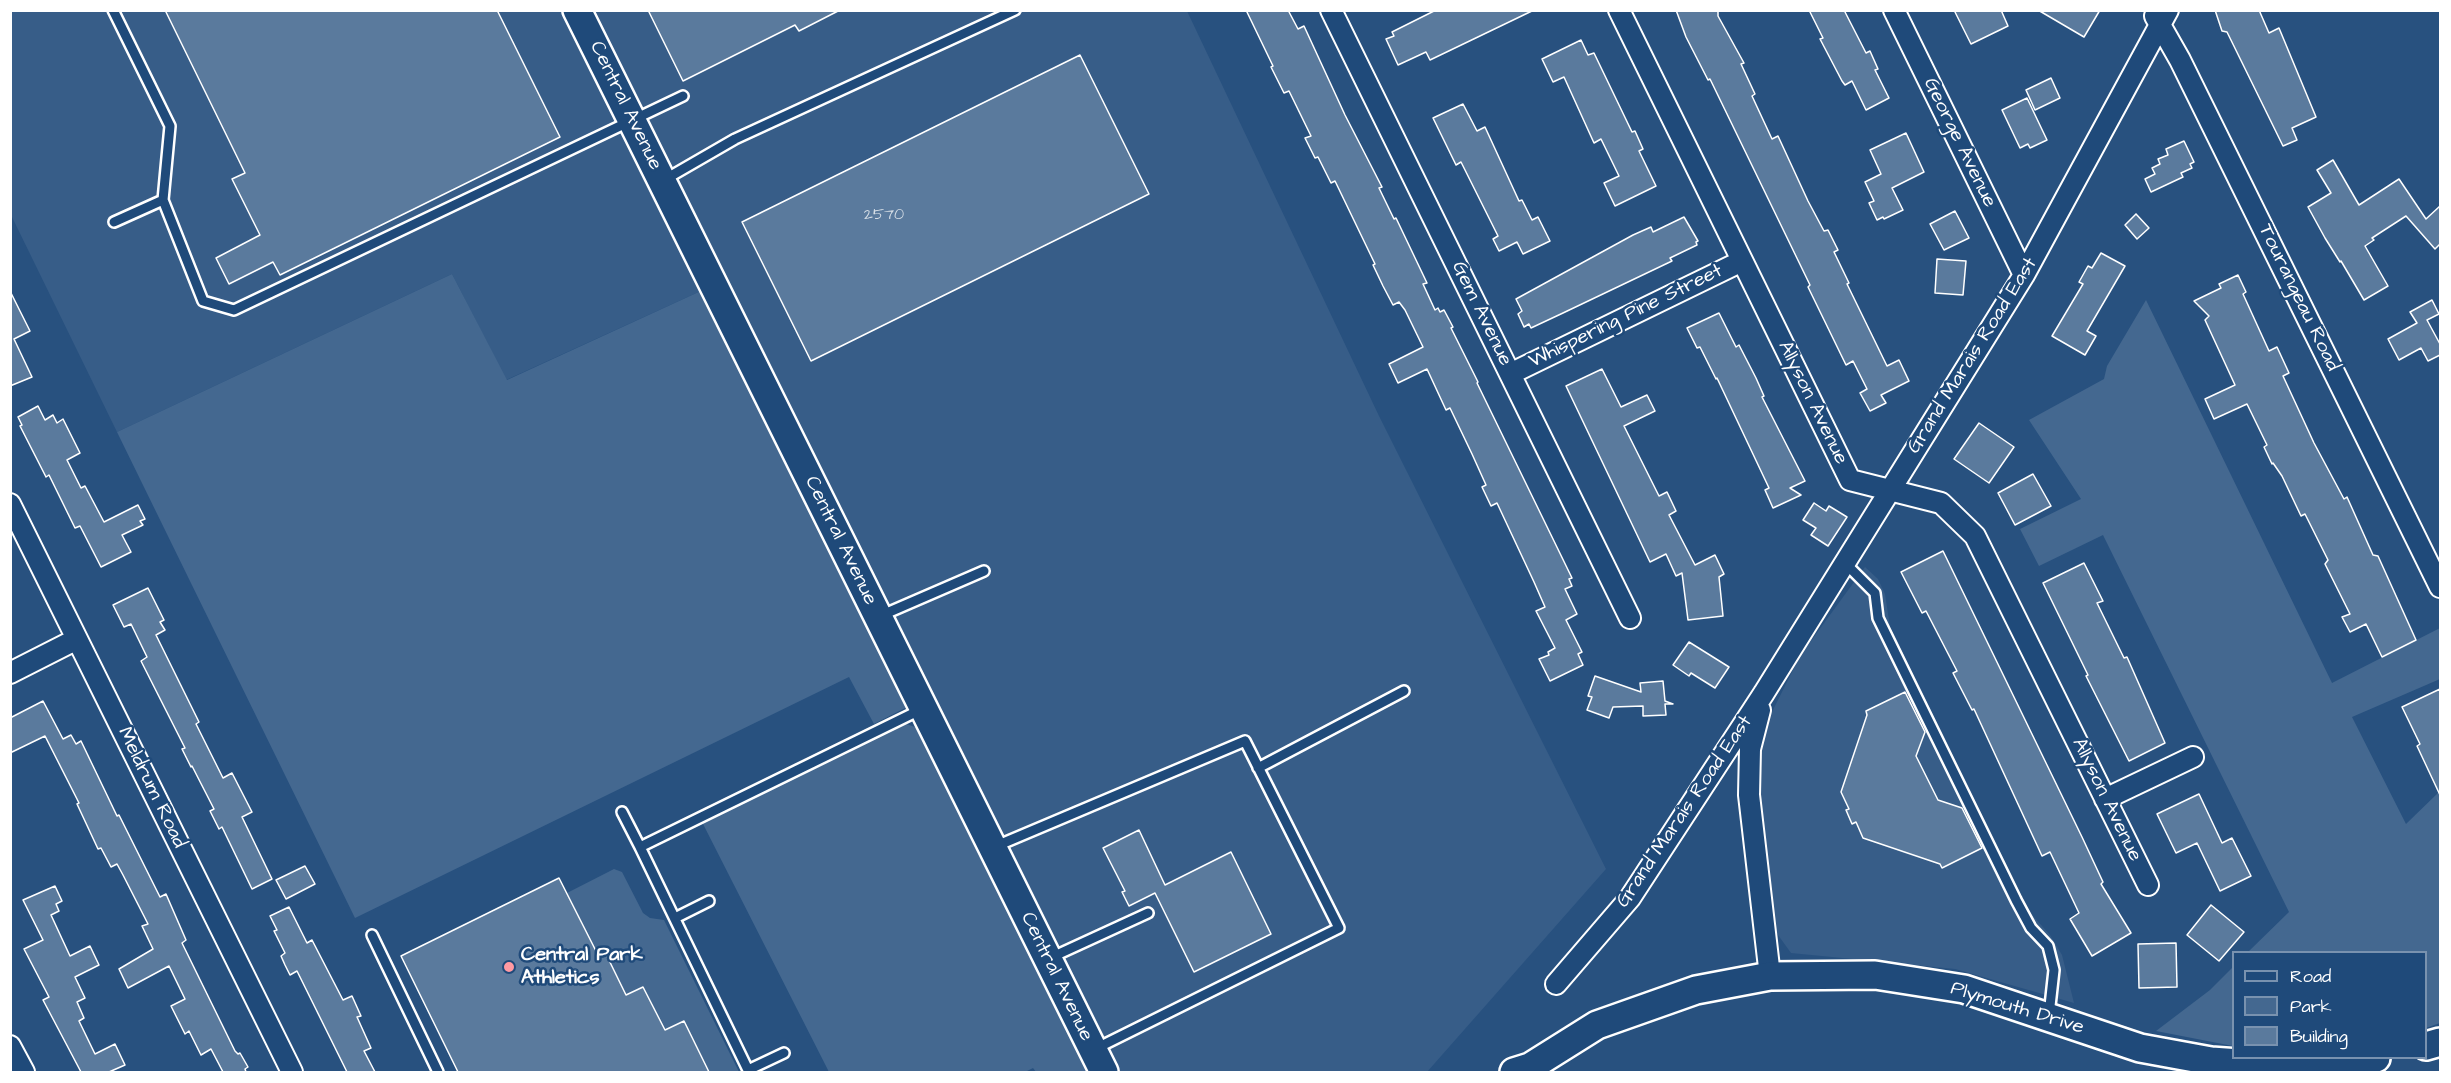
<!DOCTYPE html>
<html>
<head>
<meta charset="utf-8">
<style>
	body { margin:0 }
	#map { position:relative; width:2451px; height:1083px; overflow:hidden; background:#28517f; font-family:"Architects Daughter",sans-serif }
	canvas { display:block }
	.frame { position:absolute; inset:0; border:12px solid #fff; pointer-events:none }
	.legend { position:absolute; left:2232px; top:951px; width:195px; height:108px; box-sizing:border-box; background:#1f4a7a; border:2px solid #7992af; margin:0; padding:8px 10px; list-style:none; font-size:18px; color:#fff }
	.legend li { display:flex; align-items:center; gap:12px; height:30px }
	.legend b { width:30px; border:2px solid #7992af }
</style>
</head>
<body>
<div id="map">
<canvas width="2451" height="1083"></canvas>
<div class="frame"></div>
<ul class="legend">
<li><b style="height:8px;background:#1f4a7a"></b>Road</li>
<li><b style="height:16px;background:#446890"></b>Park</li>
<li><b style="height:16px;background:#5a7a9d"></b>Building</li>
</ul>
</div>
<script>
const ctx = document.querySelector('canvas').getContext('2d');
ctx.lineJoin = 'round';
function paint(path, color) { ctx.fillStyle = color; ctx.fill(path, 'evenodd'); }
const toPath = rows => new Path2D(rows.map(r => 'M' + r).join(''));
function trace(path, color, width, dash) { ctx.strokeStyle = color; ctx.lineWidth = width; ctx.lineCap = dash ? 'butt' : 'round'; ctx.setLineDash(dash || []); ctx.stroke(path); }
function write(font, color, halo, rows, align = 'center') {
  ctx.font = font + ' "Architects Daughter",sans-serif'; ctx.lineWidth = 5; ctx.setLineDash([]); ctx.textBaseline = 'middle'; ctx.strokeStyle = halo; ctx.fillStyle = color; for (const [text, x, y, turn = 0] of rows) {
    ctx.save(); ctx.translate(x, y); ctx.rotate((+turn || 0) * Math.PI / 180); ctx.textAlign = isNaN(turn) ? turn : align; if (halo) ctx.strokeText(text, 0, 0); ctx.fillText(text, 0, 0); ctx.restore();
  }
}
paint(toPath([
	[11,11,562,11,703,290,506,380,452,274,117,432,11,215],
	[589,11,1187,11,1379,416,1606,869,1427,1072,1115,1072,913,653,848,535],
	[1865,567,1878,579,1885,594,1890,627,2025,907,2050,935,2062,955,2074,1003,1955,969,1791,953,1773,928,1759,807,1761,753,1769,718,1800,656]
]), '#375d88');
paint(toPath([
	[452,274,507,380,703,290,909,706,874,724,849,677,355,918,117,432],
	[2146,300,2332,683,2440,628,2440,679,2352,717,2406,824,2440,791,2440,1023,2426,1028,2426,952,2248,952,2289,912,2103,535,2039,566,2020,529,2081,499,2029,420,2104,379,2107,366],
	[903,723,921,729,1091,1072,1036,1072,1033,1068,1025,1072,829,1072,702,822,846,754],
	[614,869,622,872,643,913,650,918,664,920,739,1072,709,1072,684,1021,665,1030,643,987,626,995,604,950,597,953,567,893],
	[2233,967,2233,1046,2156,1031,2210,990]
]), '#446890');
const building = toPath([
	[165,10,497,10,560,137,280,275,273,262,229,284,216,258,260,235,232,179,245,173,165,10],
	[648,10,840,10,799,31,795,25,683,81,648,10],
	[1246,10,1288,10,1298,29,1304,26,1345,115,1382,187,1379,188,1394,219,1396,218,1427,283,1423,284,1435,310,1438,308,1440,312,1444,310,1453,327,1451,328,1478,382,1477,383,1572,578,1569,579,1572,586,1565,589,1577,614,1566,620,1582,652,1578,654,1583,665,1550,681,1539,659,1549,655,1548,652,1555,648,1536,611,1545,607,1534,582,1497,503,1491,506,1482,487,1486,485,1472,454,1450,408,1446,410,1427,369,1398,383,1389,364,1423,347,1405,310,1399,302,1393,305,1383,286,1373,265,1375,264,1335,181,1331,183,1318,157,1315,158,1305,138,1311,136,1289,91,1284,93,1271,67,1273,66,1246,10],
	[1436,10,1534,10,1430,60,1426,52,1398,65,1386,39,1394,36,1392,32,1436,10],
	[1676,10,1718,10,1718,16,1744,63,1741,64,1755,94,1752,96,1772,139,1778,136,1808,201,1824,231,1828,230,1838,250,1834,252,1849,283,1847,284,1887,366,1899,360,1909,381,1881,395,1886,403,1870,411,1860,393,1867,389,1853,361,1846,365,1808,287,1810,285,1710,79,1708,80,1686,37,1676,10],
	[1809,10,1844,10,1866,53,1870,51,1878,69,1875,70,1889,98,1866,110,1852,81,1845,85,1842,81,1820,39,1823,38,1809,10],
	[1954,10,2001,10,2008,26,1971,44,1954,10],
	[2038,10,2100,10,2084,37,2038,10],
	[2215,10,2259,10,2269,33,2279,28,2316,117,2292,128,2297,140,2283,146,2227,32,2222,31,2215,10],
	[1581,40,1588,55,1594,53,1632,132,1635,131,1643,149,1639,151,1656,186,1615,206,1604,183,1619,176,1601,139,1594,143,1564,77,1553,82,1542,59,1581,40],
	[1080,55,1149,194,811,361,742,222,1080,55],
	[2051,78,2060,98,2035,110,2026,90,2051,78],
	[2027,98,2047,140,2030,148,2028,144,2020,148,2002,110,2027,98],
	[1463,104,1477,131,1485,127,1519,201,1522,200,1532,220,1538,217,1550,241,1523,254,1517,242,1499,251,1493,239,1498,236,1461,162,1456,165,1433,118,1463,104],
	[1906,133,1924,172,1892,188,1903,210,1884,219,1883,217,1877,220,1869,203,1874,201,1865,182,1881,174,1870,150,1906,133],
	[2184,141,2194,162,2190,164,2192,168,2181,173,2183,177,2151,192,2145,179,2155,174,2152,168,2160,164,2158,159,2168,155,2166,149,2184,141],
	[2333,160,2359,205,2399,179,2426,219,2440,206,2440,244,2435,249,2406,216,2372,238,2374,240,2365,246,2388,286,2364,300,2341,261,2340,262,2325,238,2308,207,2331,193,2317,170,2333,160],
	[1955,211,1969,238,1944,250,1930,224,1955,211],
	[2136,214,2149,228,2137,239,2125,225,2136,214],
	[1684,217,1698,241,1696,242,1697,245,1670,258,1672,261,1563,313,1531,328,1529,324,1524,327,1518,314,1522,311,1516,299,1633,235,1651,227,1653,232,1684,217],
	[2101,253,2125,266,2087,331,2096,336,2085,355,2052,336,2083,284,2079,282,2088,266,2092,268,2101,253],
	[1937,259,1966,261,1963,295,1935,293,1937,259],
	[2238,275,2246,292,2243,294,2269,351,2277,347,2289,373,2283,376,2314,443,2344,499,2347,497,2373,555,2378,556,2416,640,2382,657,2366,624,2350,632,2342,617,2350,614,2325,564,2328,560,2305,514,2301,516,2282,476,2273,463,2272,464,2264,447,2267,445,2247,404,2214,419,2205,399,2235,385,2205,320,2209,316,2194,301,2221,288,2219,284,2238,275],
	[10,291,30,331,14,339,32,377,10,386,10,291],
	[2432,300,2439,314,2427,320,2440,344,2440,355,2428,361,2421,348,2399,360,2388,339,2417,323,2410,312,2432,300],
	[1719,313,1736,347,1739,345,1756,378,1764,396,1762,397,1805,481,1790,488,1801,495,1773,508,1765,490,1769,488,1717,378,1716,379,1700,347,1697,348,1687,328,1719,313],
	[1602,369,1621,407,1647,395,1655,411,1624,426,1659,496,1667,492,1676,511,1669,515,1695,565,1715,555,1724,574,1719,577,1723,616,1688,620,1682,573,1676,576,1666,554,1650,562,1566,386,1602,369],
	[38,406,45,420,53,415,57,423,63,419,80,453,67,460,81,488,85,486,104,522,138,505,145,519,140,521,143,525,122,535,131,552,101,567,80,526,75,528,49,475,46,477,20,426,22,425,18,417,38,406],
	[1979,423,2014,447,1989,483,1954,459,1979,423],
	[2033,474,2051,506,2015,525,1998,493,2033,474],
	[1814,503,1826,511,1829,506,1847,517,1828,546,1811,535,1816,528,1803,520,1814,503],
	[1943,551,2082,837,2103,882,2101,884,2131,933,2092,956,2070,919,2079,913,2050,852,2042,856,1974,709,1972,710,1953,673,1957,671,1926,611,1922,613,1901,572,1943,551],
	[2084,563,2103,601,2097,603,2124,658,2127,657,2165,743,2129,761,2086,676,2088,675,2043,583,2084,563],
	[148,588,164,620,160,622,165,630,156,635,199,722,196,724,223,778,232,773,252,812,242,817,272,879,252,889,222,827,219,829,210,811,214,809,192,766,191,767,182,749,185,748,141,661,147,657,131,624,124,627,113,605,148,588],
	[1689,642,1729,667,1715,688,1691,673,1689,676,1673,665,1689,642],
	[1595,676,1641,692,1640,683,1663,681,1665,701,1673,704,1665,704,1666,715,1643,716,1643,706,1613,707,1609,718,1587,710,1592,697,1588,696,1595,676],
	[2440,689,2440,795,2417,746,2420,744,2402,707,2440,689],
	[1905,692,1925,732,1916,756,1938,800,1962,808,1982,848,1942,868,1940,864,1863,838,1856,822,1852,824,1846,810,1849,809,1841,792,1867,715,1866,711,1905,692],
	[43,701,63,739,71,735,76,744,81,741,106,793,117,816,119,815,160,897,166,894,186,940,182,943,235,1051,238,1054,240,1053,248,1067,245,1069,246,1072,223,1072,211,1049,201,1055,189,1031,185,1034,171,1006,185,999,169,966,128,988,119,969,153,949,142,926,148,924,123,875,117,864,111,867,101,848,98,849,77,804,79,803,45,736,10,753,10,718,43,701],
	[2199,794,2222,843,2232,838,2251,876,2220,891,2197,843,2176,853,2157,814,2199,794],
	[1139,830,1165,885,1231,852,1271,934,1194,972,1155,893,1129,906,1122,892,1125,891,1103,848,1139,830],
	[305,866,315,884,286,899,276,880,305,866],
	[559,878,597,953,604,950,626,995,643,987,665,1030,684,1021,709,1072,458,1072,401,956,559,878],
	[55,886,62,901,56,904,59,911,51,915,70,956,90,946,99,965,75,977,85,998,77,1002,84,1018,79,1021,95,1054,115,1044,125,1065,109,1072,81,1072,43,1000,49,997,24,949,43,940,23,900,55,886],
	[2211,905,2244,932,2219,961,2187,935,2211,905],
	[289,907,307,943,312,940,343,1000,352,996,361,1016,357,1017,371,1048,364,1051,375,1072,347,1072,297,971,290,975,285,965,281,956,285,953,274,931,277,930,270,916,289,907],
	[2176,943,2177,987,2139,988,2138,944,2176,943]
]);
paint(building, '#5a7a9d');
trace(building, '#fff', 1.5);
const lane = toPath([
	[113,10,170,126,163,200,203,301,234,310,683,96],
	[664,180,735,139,1015,10],
	[114,222,163,200],
	[1845,563,1875,593,1878,618,2016,900,2031,928,2048,946,2054,970,2049,1015],
	[880,616,984,571],
	[1258,768,1404,691],
	[622,812,640,847],
	[994,847,1245,741,1339,928,1095,1049],
	[675,918,709,901],
	[372,935,438,1072],
	[1050,958,1148,913],
	[748,1070,784,1053],
	[749,1072,640,847,922,709]
]);
const street = toPath([
	[1331,10,1630,618],
	[1619,10,1850,480,1941,503,1975,536,2148,885],
	[1894,10,2024,275],
	[2155,16,2180,60,2440,587],
	[1510,374,1742,261],
	[10,504,292,1072],
	[10,673,77,639],
	[1760,710,1750,749,1749,795,1770,976],
	[2105,799,2193,757],
	[1556,984,1630,898,1764,693,2024,275,2168,10],
	[10,1046,24,1072]
]);
const secondary = toPath([
	[577,10,1104,1072],
	[2426,1046,2440,1042],
	[1514,1072,1530,1067,1597,1025,1696,990,1770,976,1875,975,1964,989,2140,1048,2211,1061,2282,1066,2376,1058]
]);
trace(lane, '#fff', 14);
trace(street, '#fff', 24);
trace(secondary, '#fff', 32);
trace(lane, '#1f4a7a', 9);
trace(street, '#1f4a7a', 20);
trace(secondary, '#1f4a7a', 27);
for (const [x, y, r, color] of [
	[509,967,6,"#ff9aa2"]
]) { const dot = new Path2D(); dot.arc(x, y, r, 0, 2 * Math.PI); ctx.fillStyle = color; ctx.fill(dot); trace(dot, '#1f4a7a', 2); }
write('16px', '#d6dee6', null, [
	["2570",884,216]
]);
write('20px', '#fff', '#1f4a7a', [
	["Central Avenue",625,106,64],
	["George Avenue",1959,143,64],
	["Tourangeau Road",2298,298,64],
	["Gem Avenue",1481,314,64],
	["Whispering Pine Street",1626,317,-26],
	["Grand Marais Road East",1973,356,-58],
	["Allyson Avenue",1812,403,64],
	["Central Avenue",840,541,64],
	["Meldrum Road",151,788,64],
	["Allyson Avenue",2106,800,64],
	["Grand Marais Road East",1685,812,-56],
	["Central Avenue",1056,977,64],
	["Plymouth Drive",2017,1009,17]
]);
write('bold 20px', '#fff', '#1f4a7a', [
	["Central Park",521,956],
	["Athletics",521,979]
], 'left');
</script>
</body>
</html>
